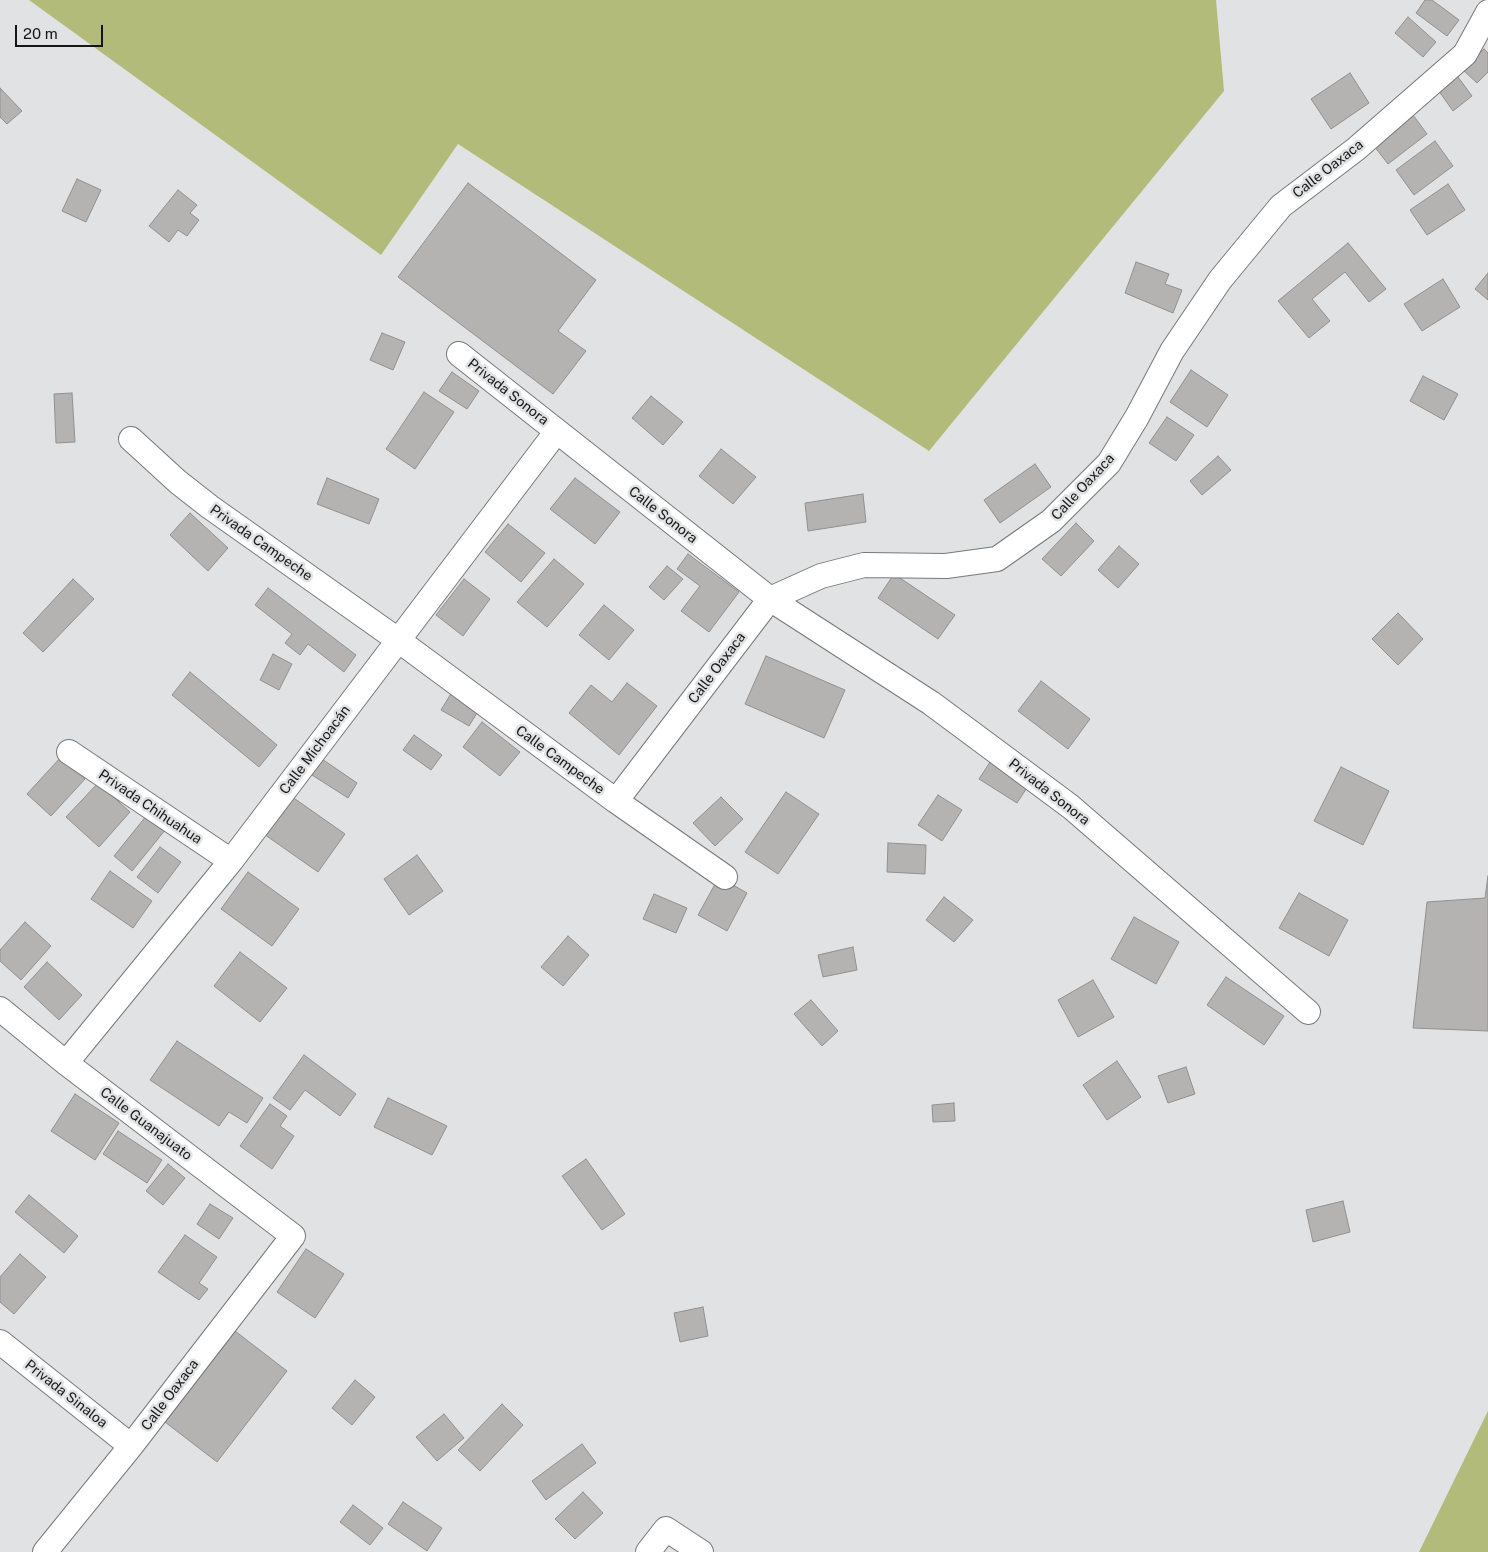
<!DOCTYPE html>
<html>
<head>
<meta charset="utf-8">
<style>
	body { margin:0 }
	#map { position:relative; width:1488px; height:1552px; overflow:hidden; background:#e1e2e4; font-family:"Public Sans",sans-serif }
	canvas { display:block }
	.scale { position:absolute; left:15px; top:25px; width:88px; height:22px; box-sizing:border-box; border:2px solid #161617; border-top:0; padding-left:6px; font-size:15px; line-height:18px; white-space:nowrap; color:#161617; -webkit-text-stroke:4px #e1e2e4; paint-order:stroke }
</style>
</head>
<body>
<div id="map">
<canvas width="1488" height="1552"></canvas>
<div class="scale">20 m</div>
</div>
<script>
const ctx = document.querySelector('canvas').getContext('2d');
ctx.lineJoin = 'round';
function paint(path, color) { ctx.fillStyle = color; ctx.fill(path, 'evenodd'); }
const toPath = rows => new Path2D(rows.map(r => 'M' + r).join(''));
function trace(path, color, width, dash) { ctx.strokeStyle = color; ctx.lineWidth = width; ctx.lineCap = dash ? 'butt' : 'round'; ctx.setLineDash(dash || []); ctx.stroke(path); }
function write(font, color, halo, rows, align = 'center') {
  ctx.font = font + ' "Public Sans",sans-serif'; ctx.lineWidth = 5; ctx.setLineDash([]); ctx.textBaseline = 'middle'; ctx.strokeStyle = halo; ctx.fillStyle = color; for (const [text, x, y, turn = 0] of rows) {
    ctx.save(); ctx.translate(x, y); ctx.rotate((+turn || 0) * Math.PI / 180); ctx.textAlign = isNaN(turn) ? turn : align; if (halo) ctx.strokeText(text, 0, 0); ctx.fillText(text, 0, 0); ctx.restore();
  }
}
paint(toPath([
	[29,0,1216,0,1224,91,929,451,458,144,381,255],
	[1488,1411,1488,1552,1419,1552]
]), '#b3bb7b');
const building = toPath([
	[1425,0,1432,0,1459,20,1447,36,1416,13,1425,0],
	[1408,17,1436,42,1423,57,1395,33,1408,17],
	[1484,49,1488,53,1488,72,1477,83,1463,70,1484,49],
	[1350,73,1369,103,1331,129,1311,99,1350,73],
	[1455,73,1472,96,1453,111,1436,87,1455,73],
	[0,88,22,111,7,124,0,117,0,88],
	[1413,115,1427,134,1388,164,1374,146,1413,115],
	[1435,141,1453,166,1414,195,1396,170,1435,141],
	[77,179,101,190,86,222,62,211,77,179],
	[468,183,596,280,558,331,586,351,553,394,398,277,468,183],
	[1448,184,1465,210,1427,235,1410,210,1448,184],
	[178,190,197,205,190,213,199,220,187,236,178,230,169,242,149,226,178,190],
	[1348,243,1386,289,1369,302,1345,272,1312,299,1330,321,1309,338,1278,301,1348,243],
	[1136,262,1169,274,1165,284,1182,290,1173,313,1125,293,1136,262],
	[1488,273,1488,300,1475,289,1488,273],
	[1443,279,1460,307,1422,331,1404,304,1443,279],
	[382,333,405,342,393,370,370,360,382,333],
	[1191,370,1228,395,1207,427,1170,402,1191,370],
	[452,372,479,391,467,409,439,391,452,372],
	[1423,376,1458,394,1444,420,1410,401,1423,376],
	[424,392,454,412,415,469,386,449,424,392],
	[72,393,75,442,56,443,54,394,72,393],
	[651,396,683,422,663,445,632,418,651,396],
	[1167,417,1194,435,1176,461,1149,443,1167,417],
	[721,449,756,477,733,504,699,476,721,449],
	[1218,456,1231,470,1202,495,1190,481,1218,456],
	[1035,464,1051,487,1000,523,984,500,1035,464],
	[327,478,379,499,369,524,317,504,327,478],
	[575,478,620,512,595,544,550,509,575,478],
	[863,494,866,522,808,531,805,503,863,494],
	[190,513,228,548,208,571,170,535,190,513],
	[1076,523,1094,541,1061,576,1042,559,1076,523],
	[508,524,545,553,521,582,485,552,508,524],
	[1119,546,1139,564,1118,588,1098,570,1119,546],
	[688,554,739,592,709,632,681,611,700,586,677,569,688,554],
	[554,559,584,584,547,627,517,602,554,559],
	[667,566,683,579,664,600,649,587,667,566],
	[894,574,955,615,938,639,878,598,894,574],
	[73,579,94,599,43,652,23,633,73,579],
	[464,579,490,599,463,636,436,615,464,579],
	[268,588,356,655,344,672,308,644,300,655,285,643,292,634,255,605,268,588],
	[604,605,634,630,609,660,579,635,604,605],
	[1398,613,1423,639,1398,665,1372,639,1398,613],
	[273,654,292,664,279,690,260,680,273,654],
	[766,656,845,690,824,738,745,704,766,656],
	[190,672,277,745,259,767,172,695,190,672],
	[1041,681,1090,719,1068,749,1018,711,1041,681],
	[627,683,657,706,619,755,569,713,591,685,612,702,627,683],
	[455,687,483,703,469,726,441,710,455,687],
	[482,722,520,752,500,776,463,747,482,722],
	[414,735,442,755,431,770,403,750,414,735],
	[994,756,1032,780,1017,803,979,779,994,756],
	[61,757,85,779,51,816,27,794,61,757],
	[322,759,357,783,348,798,312,775,322,759],
	[1341,767,1389,791,1363,845,1314,821,1341,767],
	[98,783,130,812,99,847,66,817,98,783],
	[786,792,819,814,778,874,745,852,786,792],
	[288,794,345,834,318,872,261,832,288,794],
	[938,795,962,810,942,841,918,825,938,795],
	[721,797,743,819,715,846,693,823,721,797],
	[147,815,166,829,132,871,114,856,147,815],
	[888,843,926,845,925,874,887,872,888,843],
	[160,847,181,862,158,893,137,877,160,847],
	[417,855,443,891,409,915,384,879,417,855],
	[110,871,152,901,133,928,91,899,110,871],
	[248,872,299,909,272,946,221,909,248,872],
	[1488,876,1488,1031,1413,1028,1427,902,1485,898,1488,876],
	[719,877,747,893,727,931,698,915,719,877],
	[1299,893,1348,920,1329,956,1279,928,1299,893],
	[654,894,687,908,676,933,643,919,654,894],
	[944,897,973,920,954,942,926,920,944,897],
	[1134,917,1179,942,1156,984,1111,959,1134,917],
	[25,922,51,946,21,980,0,961,0,950,25,922],
	[568,936,589,955,563,986,541,967,568,936],
	[853,947,857,970,823,977,818,955,853,947],
	[240,952,287,988,260,1022,214,986,240,952],
	[47,962,82,995,59,1020,24,987,47,962],
	[1226,977,1284,1016,1264,1045,1207,1005,1226,977],
	[1093,980,1114,1017,1078,1037,1058,1000,1093,980],
	[811,1000,838,1031,822,1046,794,1014,811,1000],
	[177,1041,263,1098,247,1123,229,1112,219,1126,150,1080,177,1041],
	[304,1055,356,1094,340,1116,305,1090,290,1110,273,1098,304,1055],
	[1117,1061,1141,1097,1107,1120,1083,1085,1117,1061],
	[1186,1067,1195,1094,1168,1103,1158,1076,1186,1067],
	[75,1094,119,1123,95,1160,51,1131,75,1094],
	[388,1098,447,1126,432,1155,374,1127,388,1098],
	[954,1103,955,1121,933,1122,932,1105,954,1103],
	[270,1104,287,1116,280,1126,294,1136,272,1169,240,1146,270,1104],
	[118,1131,162,1160,147,1183,103,1154,118,1131],
	[586,1159,625,1214,602,1230,562,1176,586,1159],
	[168,1164,185,1178,163,1205,146,1191,168,1164],
	[29,1195,78,1236,64,1253,15,1212,29,1195],
	[1343,1201,1350,1232,1313,1242,1306,1210,1343,1201],
	[210,1204,233,1218,219,1239,197,1224,210,1204],
	[185,1235,217,1257,199,1283,208,1289,199,1300,158,1272,185,1235],
	[306,1249,344,1274,315,1318,277,1292,306,1249],
	[20,1254,46,1277,14,1314,0,1302,0,1277,20,1254],
	[703,1307,708,1336,680,1342,674,1313,703,1307],
	[235,1331,287,1371,217,1462,165,1422,235,1331],
	[355,1380,375,1397,352,1425,332,1408,355,1380],
	[502,1404,523,1425,480,1471,458,1450,502,1404],
	[444,1414,464,1438,437,1461,416,1437,444,1414],
	[582,1444,596,1463,546,1500,532,1481,582,1444],
	[583,1492,603,1513,575,1539,555,1519,583,1492],
	[403,1502,442,1528,427,1551,388,1524,403,1502],
	[353,1505,383,1528,370,1545,340,1522,353,1505]
]);
paint(building, '#b5b2b2');
trace(building, '#92908f', 1);
const street = toPath([
	[459,354,770,599,931,703,1071,807,1308,1012],
	[131,439,178,482,210,507,398,640,616,801,725,877],
	[69,752,231,861],
	[616,801,770,599,821,576,864,565,946,566,997,559,1051,521,1109,463,1137,417,1172,351,1220,280,1281,206,1356,149,1465,54,1488,12],
	[0,1009,66,1063,293,1236,131,1446,45,1552],
	[66,1063,231,861,557,431],
	[0,1342,131,1446],
	[648,1552,666,1529,701,1552]
]);
trace(street, '#77787a', 26);
trace(street, '#fff', 24);
write('14px', '#161617', '#e1e2e4', [
	["Calle Oaxaca",1328,169,-38],
	["Privada Sonora",508,392,38],
	["Calle Oaxaca",1083,487,-47],
	["Calle Sonora",663,515,38],
	["Privada Campeche",261,543,35],
	["Calle Oaxaca",717,668,-53],
	["Calle Michoacán",315,750,-53],
	["Calle Campeche",560,760,36],
	["Privada Sonora",1049,792,38],
	["Privada Chihuahua",150,807,34],
	["Calle Guanajuato",146,1124,37],
	["Privada Sinaloa",66,1394,38],
	["Calle Oaxaca",170,1395,-53]
]);
</script>
</body>
</html>
